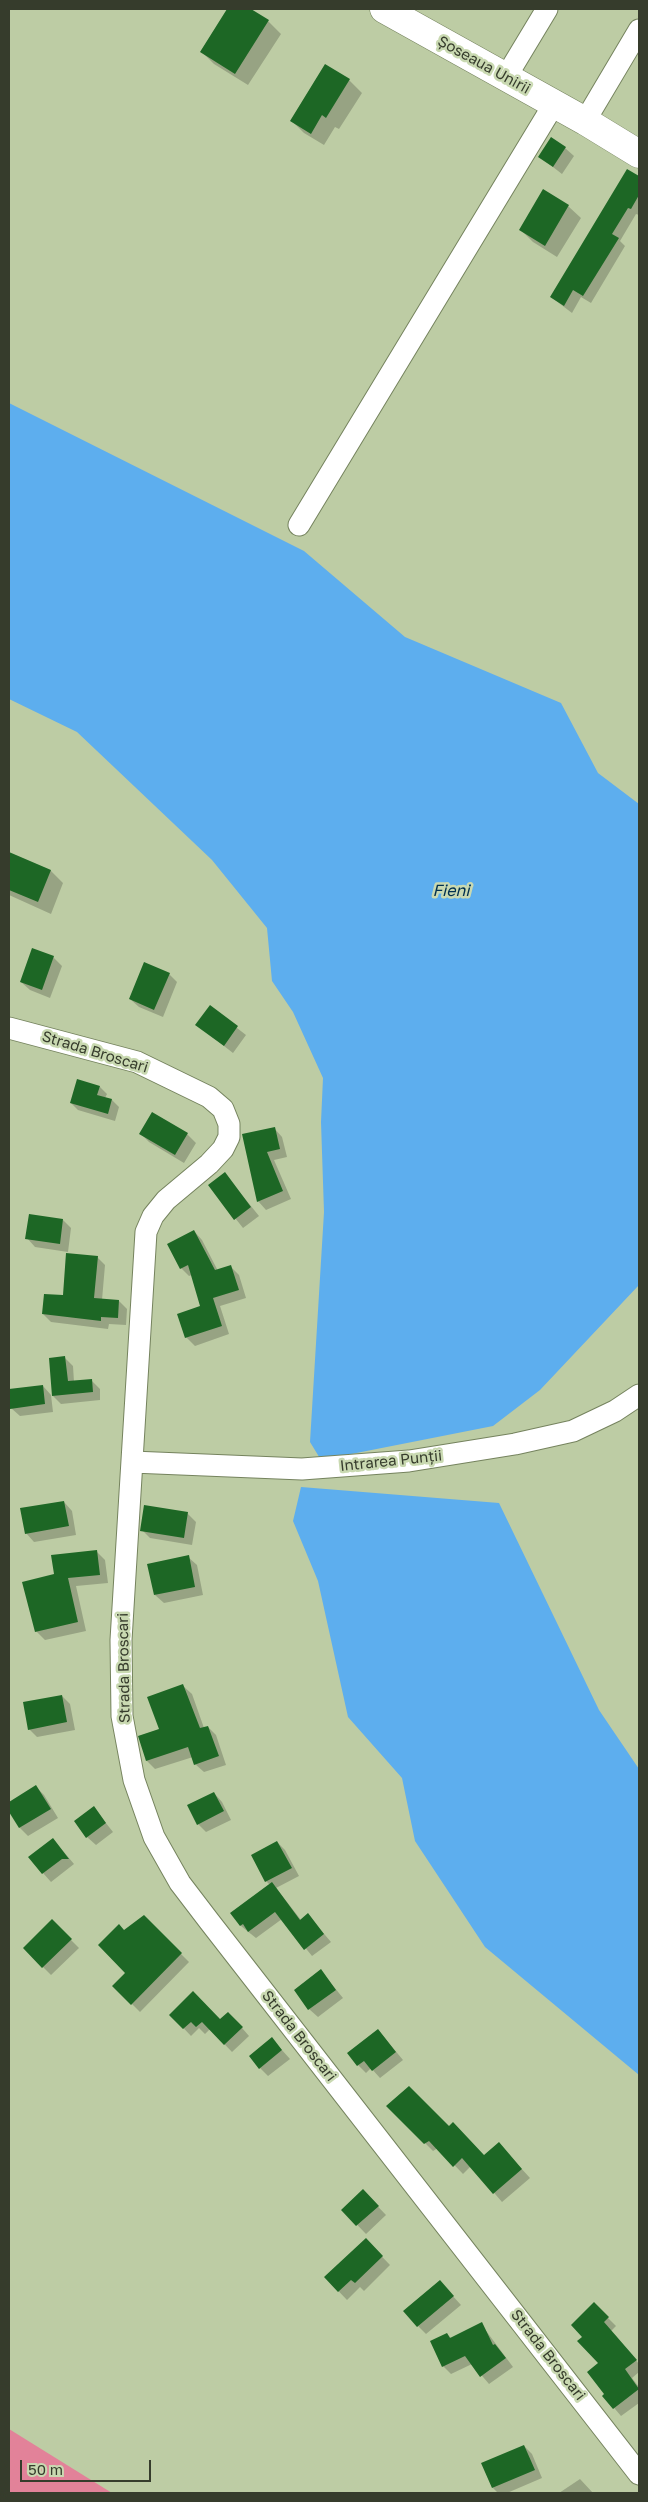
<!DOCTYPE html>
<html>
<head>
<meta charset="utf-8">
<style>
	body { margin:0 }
	#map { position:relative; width:648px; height:2502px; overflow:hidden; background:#bdcca4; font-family:"Golos Text",sans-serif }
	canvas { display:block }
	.frame { position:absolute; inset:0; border:10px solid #363c2c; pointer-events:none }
	.scale { position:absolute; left:20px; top:2460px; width:131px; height:22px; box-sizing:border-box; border:2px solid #363c2c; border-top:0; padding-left:6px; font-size:15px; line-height:18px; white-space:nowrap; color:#363c2c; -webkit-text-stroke:4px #c9d9b1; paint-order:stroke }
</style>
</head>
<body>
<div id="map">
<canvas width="648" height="2502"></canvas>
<div class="frame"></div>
<div class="scale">50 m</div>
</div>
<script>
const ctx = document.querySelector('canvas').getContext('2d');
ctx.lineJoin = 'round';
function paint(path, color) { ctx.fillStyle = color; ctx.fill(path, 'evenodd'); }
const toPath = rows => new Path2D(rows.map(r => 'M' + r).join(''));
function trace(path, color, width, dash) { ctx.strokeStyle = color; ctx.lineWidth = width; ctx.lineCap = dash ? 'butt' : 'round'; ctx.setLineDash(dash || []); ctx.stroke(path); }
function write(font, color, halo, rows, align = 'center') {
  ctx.font = font + ' "Golos Text",sans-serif'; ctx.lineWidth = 5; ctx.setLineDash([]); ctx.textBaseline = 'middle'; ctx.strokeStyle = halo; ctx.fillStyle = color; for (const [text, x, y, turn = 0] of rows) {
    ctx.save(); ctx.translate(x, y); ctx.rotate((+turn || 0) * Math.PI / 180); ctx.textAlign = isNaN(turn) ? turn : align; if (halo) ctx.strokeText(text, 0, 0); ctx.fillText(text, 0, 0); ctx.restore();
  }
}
paint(toPath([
	[9,2429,112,2493,9,2493]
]), '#e28299');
paint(toPath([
	[9,403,304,551,405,637,561,703,598,773,639,804,639,1285,540,1390,493,1426,321,1460,310,1442,324,1212,321,1122,323,1078,293,1012,272,981,267,928,212,860,77,732,9,699],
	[301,1487,499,1503,599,1710,639,1769,639,2075,485,1947,415,1841,402,1778,348,1717,318,1581,293,1521]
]), '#5daeee');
paint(toPath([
	[228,9,249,9,268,21,281,34,248,85,214,64,201,51],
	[325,65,349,80,362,93,339,129,335,127,324,145,304,133,291,120],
	[565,148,574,156,562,174,540,157],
	[627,171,639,178,639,215,636,214,620,241,625,246,591,303,581,297,572,313,551,297],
	[568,206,581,218,557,257,533,242,520,229],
	[12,855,51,871,63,883,51,914,9,895,9,861],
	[53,957,62,966,50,998,30,990,21,982],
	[169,974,177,982,163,1017,139,1007,130,999],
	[210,1007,246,1035,233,1053,197,1025],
	[100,1087,107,1094,105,1098,112,1100,119,1107,115,1121,78,1110,71,1103],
	[274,1128,282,1137,287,1157,274,1160,291,1199,266,1210,258,1201,243,1135],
	[141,1134,187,1134,196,1143,184,1163,149,1142],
	[225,1174,259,1216,243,1228,209,1185],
	[63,1220,71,1228,68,1252,35,1247,27,1238],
	[194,1231,202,1240,218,1271,231,1267,239,1275,246,1298,220,1306,229,1334,195,1346,186,1337,202,1307,192,1275,189,1276,181,1268],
	[97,1257,105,1265,102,1300,119,1301,127,1309,126,1325,109,1324,108,1329,51,1322,43,1314,64,1297],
	[64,1357,73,1366,74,1382,91,1380,100,1389,100,1400,61,1404,53,1396],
	[43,1386,51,1395,53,1412,20,1416,11,1408,9,1390],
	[64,1502,72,1511,76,1535,34,1542,26,1533],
	[187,1513,196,1522,192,1545,150,1538,142,1530],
	[97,1552,105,1560,108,1583,76,1586,86,1631,45,1640,36,1631,55,1575],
	[188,1557,197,1565,203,1595,164,1603,155,1595],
	[183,1686,192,1694,204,1728,208,1727,216,1735,226,1765,204,1772,195,1764,193,1757,155,1769,147,1761,140,1736,161,1730],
	[62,1696,70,1704,75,1730,37,1737,29,1729],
	[36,1787,44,1795,58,1818,28,1836,20,1828,9,1810,9,1803],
	[214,1793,222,1802,231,1820,206,1832,198,1824],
	[94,1808,113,1832,96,1845,87,1837],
	[53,1839,74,1864,51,1882,43,1873],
	[277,1842,285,1850,299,1876,276,1888,301,1920,308,1915,331,1942,312,1956,282,1919,256,1938,241,1926,232,1913,270,1885,266,1881],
	[144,1917,189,1962,140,2012,114,1986,127,1973,125,1931],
	[52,1921,79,1948,51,1975,24,1948],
	[321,1971,343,1998,318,2017,309,2009],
	[171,2015,236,2021,249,2036,232,2052,210,2029,205,2034,199,2028,191,2036],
	[378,2030,403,2060,380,2078,371,2068,366,2073,358,2065],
	[272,2039,290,2059,268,2076,260,2068],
	[388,2106,449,2128,484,2157,499,2144,530,2178,502,2202,471,2166,463,2174,438,2148,433,2151],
	[363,2191,386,2215,366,2234,343,2210],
	[366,2240,390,2265,364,2291,360,2287,347,2300,326,2278],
	[440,2282,461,2305,426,2334,418,2326],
	[594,2304,616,2326,611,2331,639,2364,639,2372,632,2378,639,2387,639,2403,621,2416,604,2396,606,2394,600,2364,584,2337],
	[481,2324,513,2367,489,2384,472,2364,451,2374,443,2366,447,2334,452,2339],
	[524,2446,532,2454,542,2478,507,2493,498,2493,493,2488],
	[580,2479,593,2493,559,2493]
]), '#0003');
paint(toPath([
	[227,9,251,9,269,20,235,74,200,52],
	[325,64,350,79,326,118,322,115,311,134,290,121],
	[551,137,566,147,553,167,538,157],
	[627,169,639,176,639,195,631,209,628,208,612,234,619,238,583,296,573,290,564,306,550,297],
	[543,189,569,205,545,246,519,230],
	[9,852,51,870,38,902,9,890],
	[32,948,54,956,42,990,20,982],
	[144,962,170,973,154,1010,129,999],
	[210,1005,238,1026,224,1046,195,1025],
	[77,1079,100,1086,97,1095,112,1099,108,1114,70,1103],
	[152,1112,188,1133,175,1155,139,1134],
	[275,1127,280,1149,267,1152,283,1191,257,1202,242,1134],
	[225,1172,251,1207,234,1220,208,1185],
	[29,1214,63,1219,60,1244,25,1239],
	[194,1230,215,1270,231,1265,239,1290,213,1298,222,1326,185,1338,177,1314,200,1306,188,1265,180,1269,167,1244],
	[66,1253,98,1256,94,1298,119,1300,118,1318,101,1317,101,1321,42,1314,44,1294,63,1295],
	[65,1356,68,1381,92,1379,93,1392,52,1396,49,1358],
	[43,1385,45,1404,10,1409,9,1389],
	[64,1501,69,1526,25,1534,20,1508],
	[144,1505,188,1512,184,1538,140,1531],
	[97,1550,100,1575,68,1578,78,1622,35,1632,22,1582,54,1574,51,1555],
	[189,1555,195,1587,154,1595,147,1564],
	[183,1684,200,1728,208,1726,219,1756,194,1765,188,1747,146,1761,138,1736,159,1729,147,1697],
	[62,1695,67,1722,28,1730,23,1702],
	[36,1785,51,1809,19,1828,9,1812,9,1802],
	[214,1792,224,1811,197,1825,187,1805],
	[94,1806,106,1823,86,1838,74,1821],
	[53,1838,69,1859,62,1859,42,1874,28,1857],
	[277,1841,292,1868,265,1882,251,1855],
	[272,1882,300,1920,308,1913,324,1934,304,1950,275,1912,248,1932,243,1924,240,1926,230,1913],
	[144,1915,182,1953,131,2005,112,1986,125,1973,98,1945,119,1924,124,1930],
	[52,1919,72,1939,42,1968,23,1948],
	[321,1969,336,1990,308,2010,294,1990],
	[193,1991,220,2019,228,2012,243,2027,224,2045,202,2022,196,2027,191,2022,183,2029,169,2015],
	[378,2029,396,2052,372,2071,364,2061,357,2066,347,2053],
	[272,2037,282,2050,259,2069,249,2056],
	[409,2086,449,2126,453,2122,484,2155,499,2142,522,2169,493,2194,462,2158,453,2167,429,2141,424,2144,386,2106],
	[363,2189,379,2206,356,2226,341,2210],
	[366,2238,383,2256,355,2283,351,2280,338,2292,324,2277],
	[440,2280,454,2296,417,2327,403,2311],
	[594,2302,609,2317,604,2322,637,2360,625,2369,639,2389,613,2409,602,2396,604,2394,587,2372,598,2363,577,2341,582,2337,571,2325],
	[482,2322,493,2345,495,2344,506,2358,480,2377,465,2356,442,2367,430,2341,447,2333,450,2338],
	[524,2445,535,2470,492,2488,481,2463]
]), '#1d6725');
const minor = toPath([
	[506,77,547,9],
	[585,121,639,30],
	[299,525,554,104],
	[9,1028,137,1062,209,1097,223,1109,229,1124,229,1137,223,1149,209,1164,166,1200,153,1216,146,1232,121,1640,122,1716,134,1780,154,1837,180,1883,209,1921,639,2474],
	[132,1462,302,1469,409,1461,515,1444,573,1431,615,1411,639,1395]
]);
const major = toPath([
	[384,9,585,121,639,154]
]);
trace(minor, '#75835e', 23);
trace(major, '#75835e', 29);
trace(minor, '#fff', 21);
trace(major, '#fff', 28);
write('15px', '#363c2c', '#c9d9b1', [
	["Șoseaua Unirii",484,65,29],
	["Strada Broscari",95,1052,17],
	["Intrarea Punții",391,1461,-6],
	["Strada Broscari",124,1668,-91],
	["Strada Broscari",299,2036,52],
	["Strada Broscari",548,2355,52]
]);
write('italic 16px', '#01304f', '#c9d9b1', [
	["Fieni",451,891]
]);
</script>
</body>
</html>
